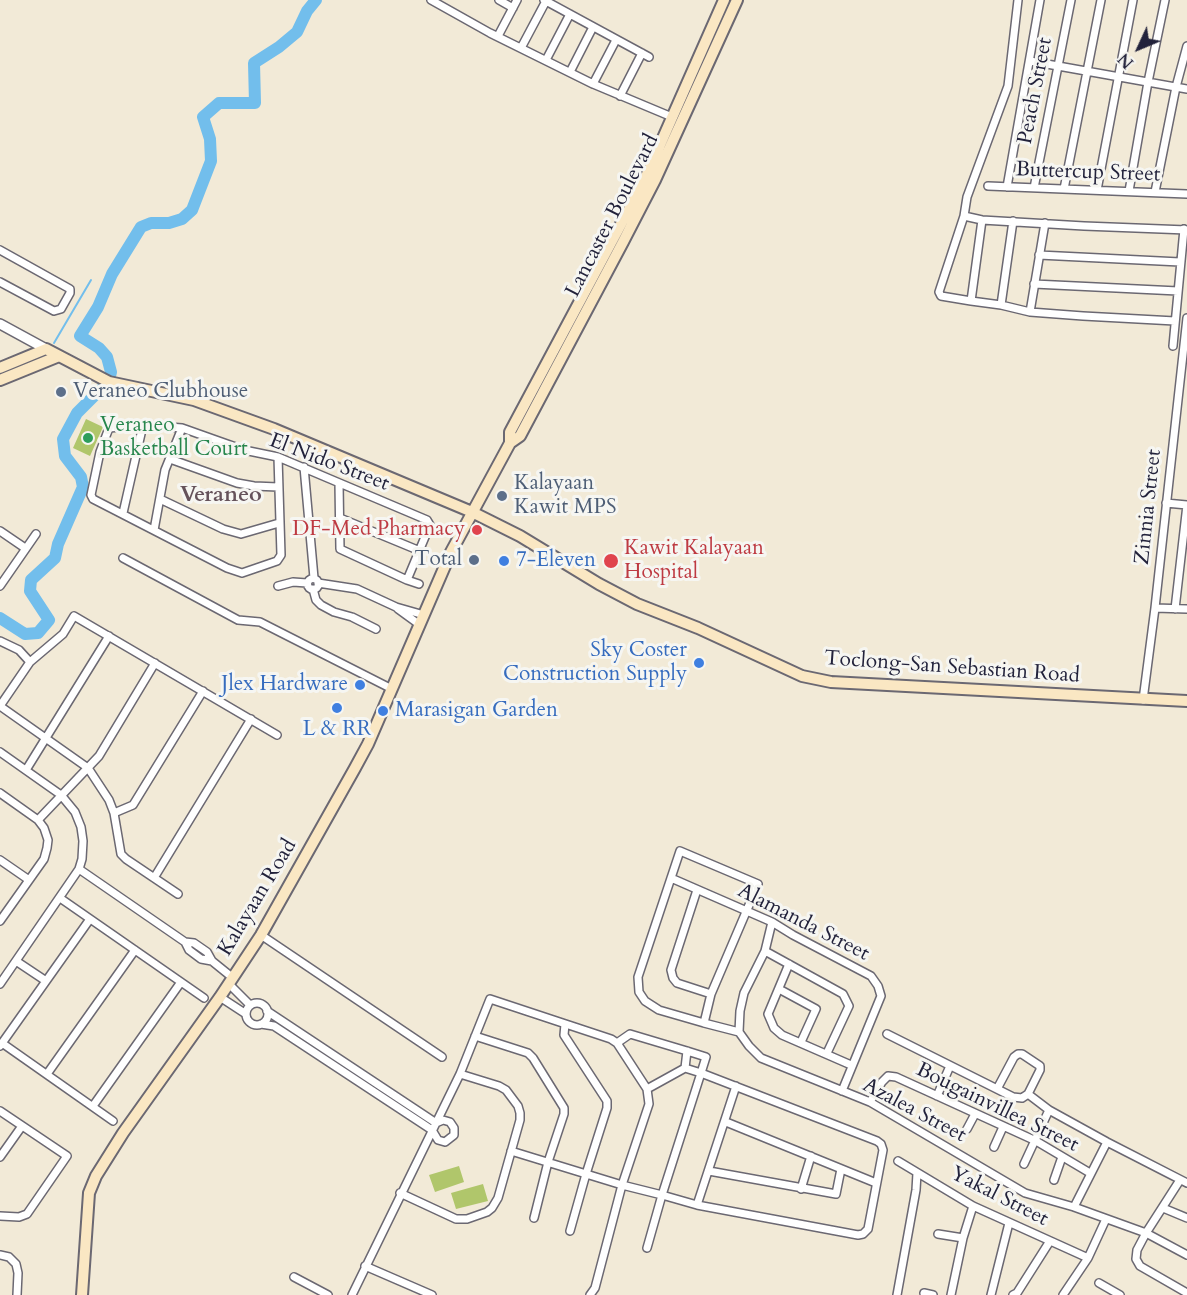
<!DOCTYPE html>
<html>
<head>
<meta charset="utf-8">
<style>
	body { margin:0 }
	#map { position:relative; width:1187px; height:1295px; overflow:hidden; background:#f2ead7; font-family:Cardo,serif }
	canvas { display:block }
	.north { position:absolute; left:1109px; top:18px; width:60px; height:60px; -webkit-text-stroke:4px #f6f6f2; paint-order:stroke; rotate:226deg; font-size:16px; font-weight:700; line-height:24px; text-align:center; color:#22223b }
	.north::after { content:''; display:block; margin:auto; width:21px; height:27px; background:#22223b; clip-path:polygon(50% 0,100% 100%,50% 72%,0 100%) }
</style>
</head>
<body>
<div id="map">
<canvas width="1187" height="1295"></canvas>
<div class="north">N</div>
</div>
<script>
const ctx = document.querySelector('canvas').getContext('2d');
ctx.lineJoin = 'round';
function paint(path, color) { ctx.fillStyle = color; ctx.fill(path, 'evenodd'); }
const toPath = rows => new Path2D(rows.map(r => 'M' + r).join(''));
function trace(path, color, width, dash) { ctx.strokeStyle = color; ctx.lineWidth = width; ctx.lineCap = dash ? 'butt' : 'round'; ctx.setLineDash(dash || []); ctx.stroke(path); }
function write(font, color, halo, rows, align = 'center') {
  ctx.font = font + ' Cardo,serif'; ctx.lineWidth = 6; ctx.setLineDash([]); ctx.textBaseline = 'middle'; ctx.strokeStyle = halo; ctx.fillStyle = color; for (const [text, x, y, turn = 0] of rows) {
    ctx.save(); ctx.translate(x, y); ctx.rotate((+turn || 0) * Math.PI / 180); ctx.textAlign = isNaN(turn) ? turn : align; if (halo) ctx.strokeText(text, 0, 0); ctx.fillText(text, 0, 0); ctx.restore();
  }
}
paint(toPath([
	[86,419,103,427,90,456,73,448],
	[459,1166,464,1182,435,1192,429,1175],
	[483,1184,488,1201,456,1209,451,1193]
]), '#b0c66b');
trace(toPath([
	[54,343,91,280]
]), '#72beec', 2);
trace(toPath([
	[109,380,111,372,107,357,99,348,80,336,98,307,112,274,141,227,151,223,169,223,182,219,192,210,211,161,210,139,203,117,219,103,255,103,254,63,279,47,297,32,307,11,316,0],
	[0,618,25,634,38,633,49,620,30,591,31,580,55,558,58,544,83,487,81,477,65,456,63,439,77,413,100,390]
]), '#72beec', 12);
const minor = toPath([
	[431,0,490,33,593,84,672,117],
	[499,0,513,8],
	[544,0,649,57],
	[498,36,517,0],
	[521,48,546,1],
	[546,60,570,14],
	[1030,61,1187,89],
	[570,72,593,27],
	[593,84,616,40],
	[620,96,642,53],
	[988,186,1187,194],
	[1007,187,1040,0],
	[1034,188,1071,0],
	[1064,189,1101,0],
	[1097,190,1133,0],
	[1129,191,1148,82,1165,0],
	[1155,192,1176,87,1187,46],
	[964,216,982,220,1084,226,1187,230],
	[982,220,971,301,941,296,939,292,964,216,967,197,1008,86,1018,0],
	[0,250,70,289,70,293,61,309,54,311,0,282],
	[1039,255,1180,262],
	[1034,284,1178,291],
	[971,301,1001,305,1013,221],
	[1001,305,1030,312,1083,316,1175,321],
	[1030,312,1045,223],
	[1173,346,1184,229],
	[278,457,281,555,277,561,242,573,227,568,93,499,91,495,100,452,109,428,143,425,182,428,244,450,278,457,427,520,430,525,407,580],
	[170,459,237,483,254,486,278,487],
	[304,467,314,578],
	[339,483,340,549,407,580,419,584],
	[160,499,223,529,241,534,279,523],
	[1166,503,1187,505],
	[123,513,143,425],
	[340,518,420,551],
	[154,530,165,470,182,428],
	[0,531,25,548],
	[123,558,238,620,260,622,392,689],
	'307.5 584a5.5 5.5 0 1 1 11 0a5.5 5.5 0 1 1-11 0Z',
	[318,583,357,589,396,607,424,615],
	[0,586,36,534],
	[278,586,293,582,307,583],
	[313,589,316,600,321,605,334,612,352,617,376,629],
	[1155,608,1187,609],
	[398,609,420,625],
	[1175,609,1187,505],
	[0,641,19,650,30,662],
	[1143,700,1155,608,1187,318],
	[0,752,61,795,75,812,81,827,83,841,82,859,79,869,0,984],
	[26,770,109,636],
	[0,793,38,820,44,828,48,840,47,848,44,859,0,921],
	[114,813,133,805,203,691],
	[38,820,99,756,155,663],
	[0,860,29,880],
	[79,869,185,942,189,950,201,959,212,961],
	[154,878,251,719],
	[671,878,772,922,793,935,871,976,878,986,881,996,842,1091],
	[697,890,671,970,673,978,677,983,711,994],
	[178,894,126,859,121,854,114,813,109,800,88,768,0,706,30,662,63,634,74,616,277,735],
	[60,898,204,998],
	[772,922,765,951,744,993,740,1011,739,1032,749,1046,761,1058,870,1102,1025,1193,1074,1207,1146,1233,1187,1255],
	[261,935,442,1057],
	[185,942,194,943,207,952,212,961,233,978],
	[765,951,843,994,849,1006,827,1053],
	[16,961,46,981],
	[789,964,768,1014,774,1028,782,1035,851,1065],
	[229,984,250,1005],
	[779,989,816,1009,801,1042],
	[220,997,246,1014],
	'246 1014a11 11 0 1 1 22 0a11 11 0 1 1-22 0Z',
	[704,1023,711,994,758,884,680,851,638,977,639,992,645,1001,659,1010,704,1023,739,1032],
	[261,1024,274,1026,432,1130,438,1140,445,1142,454,1135,454,1128,450,1122,443,1120,436,1123,267,1011],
	[565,1024,564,1035,607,1101,607,1108,586,1174,570,1231],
	[887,1034,1013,1097,1022,1098,1028,1094,1049,1110,1107,1142,1187,1183],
	[475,1036,528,1053,533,1058,564,1108,564,1114,548,1162,534,1218],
	[2,1043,113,1121],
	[617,1043,630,1034,687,1051,706,1057,701,1073,685,1068,687,1051],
	[0,1046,90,919],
	[47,1074,135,950],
	[647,1089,685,1068],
	[997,1089,1014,1057,1018,1054,1022,1054,1040,1066,1040,1070,1028,1094],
	[937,1096,950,1066],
	[870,1102,882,1082,888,1076,896,1077,1036,1141,1090,1173],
	[93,1106,181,982],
	[0,1111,67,1156,27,1214,19,1217,0,1216],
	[726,1122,876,1183],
	[967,1129,975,1114],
	[994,1147,1003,1127],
	[511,1151,622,1185,662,1195,697,1205,858,1235,863,1234,868,1229,883,1150,881,1144,877,1141,701,1073,662,1195,647,1248],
	[0,1157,22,1126],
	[898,1161,973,1206,1088,1258],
	[1024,1164,1049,1110],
	[709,1171,836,1194,841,1169],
	[1054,1180,1062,1157],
	[1180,1180,1146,1233,1137,1250,1136,1259,1140,1266,1187,1293],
	[801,1189,811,1156],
	[400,1193,456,1219,467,1219,487,1212,492,1208,498,1198,520,1120,520,1113,518,1106,506,1090,499,1086,460,1074],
	[697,1205,736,1086],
	[1074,1207,1107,1142],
	[1163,1208,1187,1218],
	[938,1234,963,1238],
	[0,1255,9,1257,16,1264,18,1273,17,1295],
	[365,1266,432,1295],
	[294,1277,328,1295],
	[1099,1283,1120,1295],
	[924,1293,933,1295],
	[352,1295,460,1074,490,999,611,1039,617,1043,647,1089,649,1104,622,1185,595,1288,590,1295],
	[897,1295,916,1190,917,1173],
	[951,1295,963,1238,973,1206],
	[991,1295,1009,1223],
	[1013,1295,1017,1293,1050,1241],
	[1063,1295,1088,1258,1106,1219]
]);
const tertiary = toPath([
	[0,324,46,349]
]);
const secondary = toPath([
	[0,368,46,349,109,382,194,400,274,429,472,512,520,536,599,584,637,604,698,628,802,676,831,682,1187,701],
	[0,380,59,356],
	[510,443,510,432,644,181,724,0],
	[82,1295,89,1193,96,1176,123,1133,220,997,261,935,355,768,368,744,451,552,510,443,520,436,623,242,655,180,737,0]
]);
trace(minor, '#6b6872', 10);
trace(tertiary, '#6b6872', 12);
trace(secondary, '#6b6872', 14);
trace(minor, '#fff', 7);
trace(tertiary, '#fff', 9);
trace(secondary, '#fae7c3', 10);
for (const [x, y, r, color] of [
	[61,392,6,"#5c6f8a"],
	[88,438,6,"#2e9e5b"],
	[502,496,6,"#5c6f8a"],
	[477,530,6,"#e0444e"],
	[474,560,6,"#5c6f8a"],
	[504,561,6,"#3f7fe0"],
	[611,561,8,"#e0444e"],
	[699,663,6,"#3f7fe0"],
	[360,685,6,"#3f7fe0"],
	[337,708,6,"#3f7fe0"],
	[383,711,6,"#3f7fe0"]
]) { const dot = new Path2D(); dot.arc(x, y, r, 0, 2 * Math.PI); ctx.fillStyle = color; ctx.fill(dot); trace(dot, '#f6f6f2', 2); }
write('21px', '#22223b', '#f6f6f2', [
	["Peach Street",1036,91,-79],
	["Buttercup Street",1088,173,2],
	["Lancaster Boulevard",613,216,-63],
	["El Nido Street",329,463,21],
	["Zinnia Street",1149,507,-84],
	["Toclong-San Sebastian Road",952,668,4],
	["Kalayaan Road",258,898,-59],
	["Alamanda Street",803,923,27],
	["Bougainvillea Street",997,1108,26],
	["Azalea Street",914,1111,28],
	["Yakal Street",999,1197,27]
]);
write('21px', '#4e5e75', '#f6f6f2', [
	["Veraneo Clubhouse",73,392],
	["Kalayaan",514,484],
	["Kawit MPS",514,508],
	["Total",462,560,"right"]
], 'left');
write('21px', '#27864d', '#f6f6f2', [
	["Veraneo",100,426],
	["Basketball Court",100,450]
], 'left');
write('21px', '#be3a42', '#f6f6f2', [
	["DF-Med Pharmacy",465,530],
	["Kawit Kalayaan",624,549,"left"],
	["Hospital",624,573,"left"]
], 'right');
write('21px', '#366cbe', '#f6f6f2', [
	["7-Eleven",516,561],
	["Sky Coster",687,651,"right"],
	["Construction Supply",687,675,"right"],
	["Jlex Hardware",348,685,"right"],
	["Marasigan Garden",395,711],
	["L & RR",337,730,"center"]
], 'left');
write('bold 22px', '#65525a', '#f6f6f2', [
	["Veraneo",221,496]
]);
</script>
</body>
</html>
